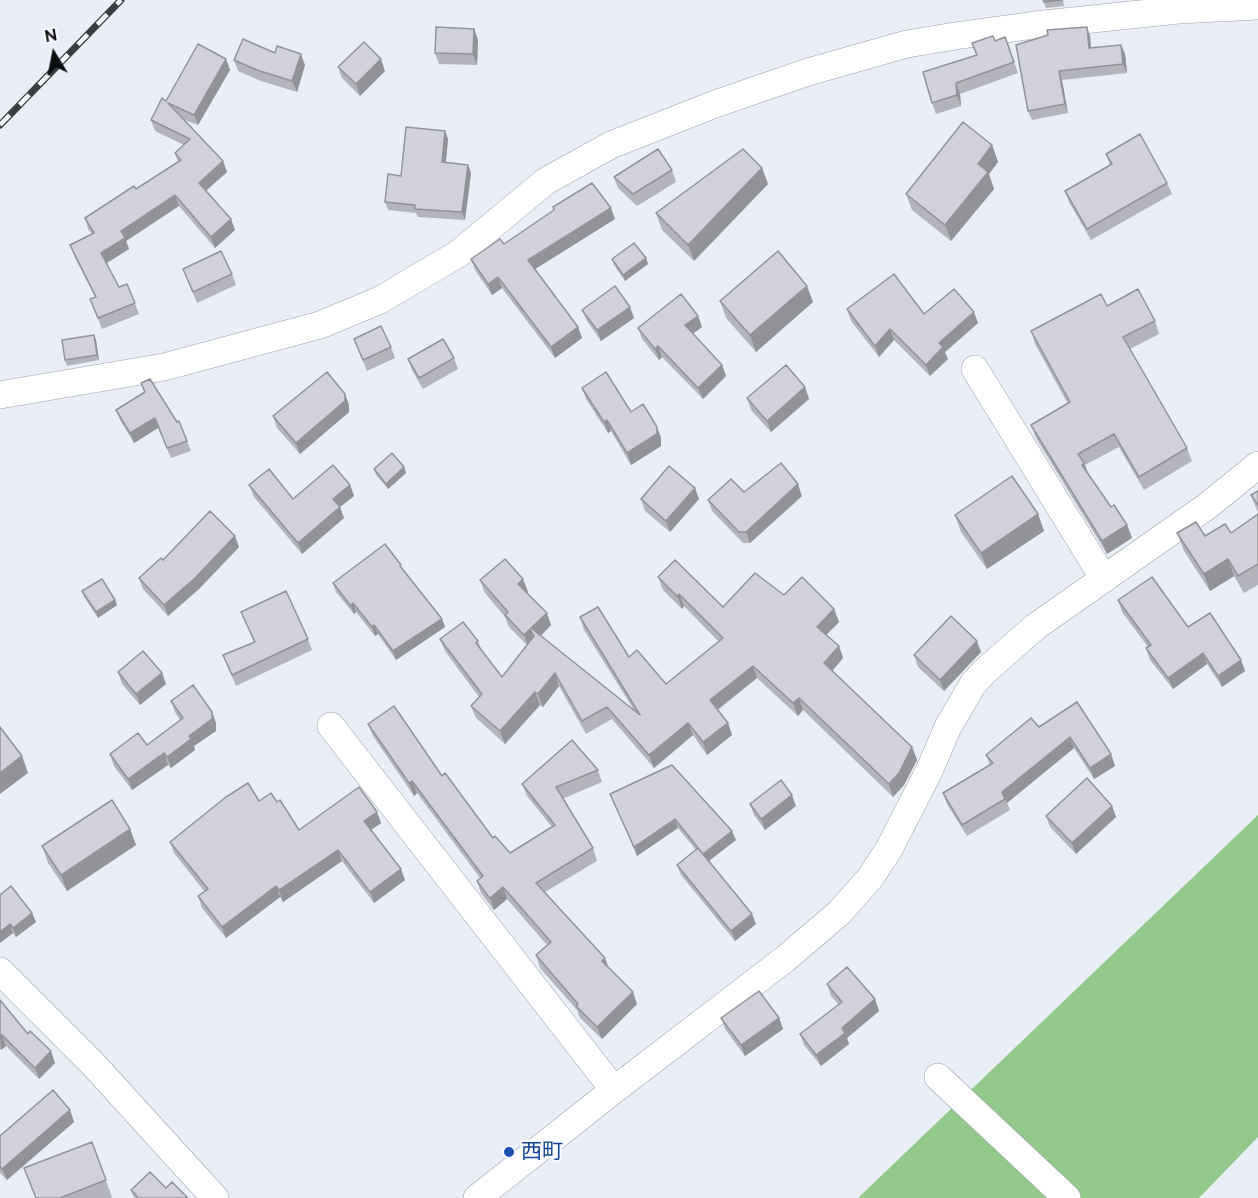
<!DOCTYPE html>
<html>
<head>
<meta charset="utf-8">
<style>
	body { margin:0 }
	#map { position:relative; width:1258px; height:1198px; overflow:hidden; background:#eaeef7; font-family:Raleway,sans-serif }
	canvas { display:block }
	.north { position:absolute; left:24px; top:24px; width:60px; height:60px; -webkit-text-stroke:4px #f9fbff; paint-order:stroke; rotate:350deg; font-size:16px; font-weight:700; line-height:24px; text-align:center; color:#0b0d0f }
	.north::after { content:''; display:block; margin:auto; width:21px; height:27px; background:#0b0d0f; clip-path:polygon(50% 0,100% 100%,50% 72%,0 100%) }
</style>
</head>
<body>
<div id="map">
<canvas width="1258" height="1198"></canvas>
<div class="north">N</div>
</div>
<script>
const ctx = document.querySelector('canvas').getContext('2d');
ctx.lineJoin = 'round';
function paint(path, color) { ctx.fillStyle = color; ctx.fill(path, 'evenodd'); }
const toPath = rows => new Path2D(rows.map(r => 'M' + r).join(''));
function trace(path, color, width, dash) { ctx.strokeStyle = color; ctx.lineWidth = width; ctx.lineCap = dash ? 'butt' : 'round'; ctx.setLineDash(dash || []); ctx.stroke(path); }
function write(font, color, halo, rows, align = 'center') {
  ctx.font = font + ' Raleway,"Noto Sans JP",sans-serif'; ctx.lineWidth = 4.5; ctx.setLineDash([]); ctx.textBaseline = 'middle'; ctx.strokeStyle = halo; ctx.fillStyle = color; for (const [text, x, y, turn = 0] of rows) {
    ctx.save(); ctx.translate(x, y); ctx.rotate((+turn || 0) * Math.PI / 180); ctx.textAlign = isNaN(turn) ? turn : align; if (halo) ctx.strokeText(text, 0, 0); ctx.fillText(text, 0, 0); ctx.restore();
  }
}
paint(toPath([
	[1258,815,1258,1137,1199,1198,858,1198]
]), '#93ca8b');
const minor = toPath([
	[975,369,1104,579],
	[0,395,164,367,320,325,380,300,458,254,546,181,611,145,715,104,808,72,907,44,955,36,1035,25,1178,10,1258,6],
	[331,726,614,1090],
	[0,971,93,1064,215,1198],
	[938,1077,1067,1198],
	[477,1198,614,1090,785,959,840,912,870,878,889,849,929,771,948,727,973,684,985,671,1035,627,1206,507,1258,465]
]);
trace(minor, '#9da1aa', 28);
trace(minor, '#fff', 27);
const rail = toPath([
	[0,125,121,0]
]);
trace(rail, '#3b3e41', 7);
trace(rail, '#f9fbff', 4.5, [14]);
paint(toPath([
	[1043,0,1063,0,1064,6,1046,8],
	[1087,27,1090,36,1091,48,1121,45,1125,54,1127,73,1062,80,1068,113,1032,120,1028,111],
	[474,29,478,40,477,65,439,64,435,53],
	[1005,37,1018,73,960,94,961,106,936,114,932,103,977,55,995,41],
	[275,53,305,65,297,92,261,81,238,71,234,60],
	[226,59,230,70,198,125,182,119,223,161,227,172,206,191,235,230,215,248,179,206,126,241,129,249,107,263,119,287,127,284,139,314,102,329,90,299,95,297,74,256,70,245,92,234,88,229,85,218,136,189,178,162,175,153,184,145,155,131,151,120,166,101],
	[338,67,385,71,360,96,342,78],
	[445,131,448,139,446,162,468,165,471,173,465,220,418,217,416,213,388,210,385,202,401,176],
	[992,145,998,162,989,174,994,189,951,241,912,210,906,194],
	[1106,154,1167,183,1172,194,1091,240,1069,202,1065,191,1110,165],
	[762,168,768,184,694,261,662,230,656,213],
	[672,170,676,182,637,206,618,188,614,177],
	[553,207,615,219,535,269,578,327,582,338,555,358,502,288,492,295,475,270,471,259,504,244,554,210],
	[646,258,648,264,625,281,614,265,612,259],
	[183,269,232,274,236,285,197,303],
	[720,301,813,302,756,352,726,318],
	[1107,306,1155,321,1159,334,1130,349,1187,448,1192,461,1144,490,1119,447,1085,465,1089,475,1111,507,1127,525,1132,538,1107,554,1036,438,1031,425,1068,404,1035,344,1031,331],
	[847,309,924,314,978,323,945,352,948,359,930,376,894,340,879,357,851,321],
	[582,310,634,318,601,341,587,321],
	[698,316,702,327,693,334,722,365,726,376,703,399,662,357,659,360,642,339,638,328],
	[94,335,96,340,99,360,67,366,65,360],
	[354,339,391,347,395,358,367,371],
	[454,358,458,369,423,389,412,370,408,359],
	[805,387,809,399,771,432,751,410,747,398],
	[582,388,631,412,657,427,661,438,661,446,631,465,611,431,608,433,586,399],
	[345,394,349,405,349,412,300,454,277,428,273,416],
	[116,410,177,422,179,421,191,451,171,458,158,428,134,443,120,420],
	[404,467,406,473,388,489,376,475,374,469],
	[249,485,293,499,350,485,354,496,340,507,344,518,302,554,254,497],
	[695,488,699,499,670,532,645,511,641,499],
	[1258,491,1258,513,1251,495],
	[744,492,802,496,750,543,743,543,712,511,708,500],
	[1038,514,1044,531,987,569,961,532,955,515],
	[1258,515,1258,585,1244,593,1234,576,1210,591,1184,551,1177,533,1205,536,1231,533],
	[239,547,199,589,168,616,143,589,139,578],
	[404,570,442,619,445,627,396,660,378,634,375,636,356,612,354,614,336,592,333,583],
	[658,577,723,607,784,595,834,609,839,622,826,635,839,646,843,658,832,671,912,747,917,760,904,785,893,797,803,710,798,716,757,678,718,710,728,723,732,735,707,755,693,735,654,768,612,719,586,734,559,686,543,707,540,705,505,744,476,718,471,706,479,697,445,651,440,639,478,641,481,649,502,677,527,645,509,627,505,617,485,593,480,580,523,579,528,592,527,593,551,625,541,636,634,710,584,630,580,617,629,657,666,684,719,642,684,606,682,609,663,590],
	[82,591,115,600,117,605,98,618,84,597],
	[1118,600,1188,627,1241,660,1245,671,1222,687,1207,664,1173,689,1150,660,1146,648,1148,647,1122,612],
	[241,612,308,639,312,650,236,686,223,655,254,642],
	[981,652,944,691,918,667,914,655],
	[118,672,162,673,166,684,140,705,122,684],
	[171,701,212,712,216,723,216,731,194,746,195,750,171,768,168,765,132,790,114,766,110,754,147,745,180,720,175,712],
	[1077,702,1111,754,1115,766,1094,779,1074,748,1007,803,1010,810,967,836,947,804,943,793,990,765,986,755,1039,727],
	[368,724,442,776,493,838,510,853,552,827,527,796,522,784,598,770,602,782,562,799,593,848,597,861,545,892,609,969,637,1004,602,1039,580,1018,577,1010,540,968,536,955,547,945,507,899,494,910,481,893,477,881,480,878,417,793,414,796,373,736],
	[610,794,736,840,709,861,756,924,735,941,681,875,677,865,696,850,678,828,637,856],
	[259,801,299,830,377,812,381,823,371,830,405,880,374,903,342,861,283,902,280,897,226,938,202,908,198,896,205,892,174,853,170,842],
	[750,804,796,806,765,830,754,815],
	[1112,806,1116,817,1076,854,1050,827,1046,816],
	[130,829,136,845,67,891,48,863,42,846],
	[0,895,32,913,36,922,16,937,13,933,0,943],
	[827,984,875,999,879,1011,847,1038,849,1044,821,1066,804,1045,800,1034,839,1005,831,996],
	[0,1000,28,1034,55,1063,39,1079,6,1046,1,1050,0,1049],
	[721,1018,779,1018,783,1029,745,1056,725,1029],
	[70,1110,74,1122,7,1180,0,1173,0,1136],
	[92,1142,112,1197,110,1198,35,1198],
	[166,1188,188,1198,134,1198,131,1190]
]), '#b3b4bc');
paint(toPath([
	[1087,27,1090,36,1092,57,1089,48],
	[474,29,478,40,477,65,473,54],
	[1121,45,1125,54,1127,73,1123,64],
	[301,54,305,65,297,92,292,81],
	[226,59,230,70,198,125,194,115],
	[381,59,385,71,360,96,356,84],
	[1059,71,1062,80,1068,113,1065,104],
	[956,83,960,94,961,106,957,95],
	[445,131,448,139,445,170,442,162],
	[992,145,998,162,989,174,994,189,951,241,945,225,978,164],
	[223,161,227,172,203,193,199,183],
	[468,165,471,173,465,220,462,212],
	[762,168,768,184,694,261,688,245],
	[175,195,179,206,126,241,129,249,105,264,101,253,121,231],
	[611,208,615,219,532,271,528,260],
	[231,219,235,230,215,248,211,237],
	[646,258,648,264,625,281,623,275],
	[498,277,502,288,492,295,488,284],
	[807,286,813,302,756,352,750,335],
	[630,307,634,318,601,341,597,330],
	[974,312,978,323,945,352,948,359,930,376,926,365,939,343],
	[698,316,702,327,689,336,685,325],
	[578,327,582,338,555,358,551,347],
	[890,329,894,340,879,357,875,346],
	[94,335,96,340,99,360,97,355],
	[658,346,662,357,659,360,655,349],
	[722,365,726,376,703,399,698,388],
	[805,387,809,399,771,432,767,421],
	[345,394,349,405,349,412,300,454,296,443],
	[155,418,158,428,134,443,130,433],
	[607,420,611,431,608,433,604,422],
	[657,427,661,438,661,446,631,465,627,453],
	[1084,463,1089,476,1082,465],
	[404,467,406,473,388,489,386,484],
	[798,484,802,496,750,543,746,532],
	[350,485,354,496,340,507,344,518,302,554,298,543,333,499],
	[695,488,699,499,670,532,666,521],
	[1038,514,1044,531,987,569,981,553],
	[1127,525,1132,538,1107,554,1102,541],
	[235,536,239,547,199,589,168,616,164,605],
	[1228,559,1234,576,1210,591,1204,574],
	[523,579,528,592,522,597,518,584],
	[679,594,684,606,682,609,677,596],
	[115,600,117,605,98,618,96,612],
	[353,603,356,612,354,614,351,606],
	[834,609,839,622,821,640,817,627],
	[547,613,551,625,536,640,531,628],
	[442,619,445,627,396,660,393,651],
	[374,625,378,634,375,636,372,627],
	[530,629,535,642,529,647,524,635],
	[977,641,981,652,944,691,940,680],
	[839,646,843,658,828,676,824,663],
	[1203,653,1207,664,1173,689,1168,678],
	[1241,660,1245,671,1222,687,1218,676],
	[753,666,757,678,714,712,710,700],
	[162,673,166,684,140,705,136,694],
	[555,673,559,686,543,707,538,694],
	[535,692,540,705,505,744,500,731],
	[799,698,803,710,798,716,793,703],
	[212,712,216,723,216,731,194,746,195,750,171,768,167,757],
	[688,723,693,735,654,768,649,755],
	[728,723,732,735,707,755,703,742],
	[1070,737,1074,748,1007,803,1002,792],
	[912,747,917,760,904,785,893,797,889,784],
	[164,753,168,765,132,790,128,779],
	[1111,754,1115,766,1094,779,1090,768],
	[22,756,28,773,0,794,0,773],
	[412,781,417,793,414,796,409,783],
	[792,795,796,806,765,830,761,819],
	[1112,806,1116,817,1076,854,1072,843],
	[377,812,381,823,368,832,364,821],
	[675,819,678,828,637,856,634,847],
	[130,829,136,845,67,891,61,875],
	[732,831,736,840,706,863,703,854],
	[338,850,342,861,283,902,279,890],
	[401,869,405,880,374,903,370,892],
	[276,886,280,897,226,938,222,927],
	[503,887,507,899,494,910,490,898],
	[32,913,36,922,16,937,13,928],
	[752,914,756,924,735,941,731,931],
	[10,924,13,933,0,943,0,932],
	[605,958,610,971,602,961],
	[633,992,637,1004,602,1039,597,1027],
	[875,999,879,1011,847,1038,849,1044,821,1066,816,1055,842,1028],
	[779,1018,783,1029,745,1056,741,1045],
	[2,1035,6,1046,1,1050,0,1036],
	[51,1051,55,1063,39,1079,35,1068],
	[70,1110,74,1122,7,1180,2,1169]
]), '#929299');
const building = toPath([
	[1043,0,1062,0,1044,2,1043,0],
	[436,27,474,29,473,54,435,53,436,27],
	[1087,27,1089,48,1121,45,1123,64,1059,71,1065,104,1028,111,1016,45,1048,35,1047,30,1087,27],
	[993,36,995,41,1005,37,1014,62,956,83,957,95,932,103,923,72,977,55,972,43,993,36],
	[243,39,275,53,277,46,301,54,292,81,257,70,234,60,243,39],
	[364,42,381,59,356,84,338,67,364,42],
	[198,44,226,59,194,115,168,103,223,161,199,183,231,219,211,237,175,195,121,231,125,238,101,253,119,287,127,284,135,303,98,318,90,299,96,297,70,245,94,233,85,218,134,186,136,189,181,160,175,153,190,139,151,120,162,98,166,101,198,44],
	[963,122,992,145,978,164,988,172,945,225,906,194,963,122],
	[406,127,445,131,442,162,468,165,462,212,415,209,415,205,385,202,388,174,401,176,406,127],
	[1140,134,1167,183,1087,229,1065,191,1112,164,1106,154,1140,134],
	[658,149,672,170,633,194,614,177,658,149],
	[743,149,762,168,688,245,656,213,743,149],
	[592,183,611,208,528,260,578,327,551,347,498,277,488,284,471,259,500,239,504,244,554,210,553,207,592,183],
	[634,243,646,258,623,275,612,259,634,243],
	[221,251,232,274,193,292,183,269,221,251],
	[778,251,807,286,750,335,720,301,778,251],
	[894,274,924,314,954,289,974,312,939,343,943,347,926,365,890,329,875,346,847,309,894,274],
	[615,286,630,307,597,330,582,310,615,286],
	[1138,289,1155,321,1123,337,1187,448,1139,477,1114,434,1078,454,1084,463,1082,465,1111,507,1114,505,1127,525,1102,541,1031,425,1070,402,1031,331,1101,294,1107,306,1138,289],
	[681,294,698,316,685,325,722,365,698,388,658,346,655,349,638,328,681,294],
	[381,326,391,347,363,360,354,339,381,326],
	[94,335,97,355,65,360,62,340,94,335],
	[443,339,454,358,419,378,408,359,443,339],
	[786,365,805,387,767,421,747,398,786,365],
	[327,372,345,394,345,401,296,443,273,416,327,372],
	[606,372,631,412,643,404,657,427,657,434,627,453,607,420,604,422,582,388,606,372],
	[150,379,177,422,179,421,187,441,167,448,155,418,130,433,116,410,145,392,141,383,150,379],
	[392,453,404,467,386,484,374,469,392,453],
	[781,463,798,484,746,532,739,532,708,500,731,479,744,492,781,463],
	[333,465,350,485,333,499,340,507,298,543,249,485,269,469,293,499,333,465],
	[669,466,695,488,666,521,641,499,669,466],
	[1012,476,1038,514,981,553,955,515,1012,476],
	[1258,491,1258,505,1251,495,1258,491],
	[210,511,235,536,195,578,164,605,139,578,161,558,163,560,210,511],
	[1258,514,1258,564,1238,576,1228,559,1204,574,1177,533,1196,522,1205,536,1225,524,1231,533,1258,514],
	[385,544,401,565,400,566,442,619,393,651,374,625,372,627,353,603,351,606,333,583,385,544],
	[505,559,523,579,518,584,547,613,531,628,640,715,580,617,598,607,629,657,637,650,666,684,723,638,679,594,677,596,658,577,675,560,723,607,755,573,784,595,802,577,834,609,817,627,839,646,824,663,912,747,899,773,889,784,799,698,793,703,753,666,710,700,728,723,703,742,688,723,649,755,607,707,582,721,555,673,538,694,535,692,500,731,471,706,482,694,440,639,463,622,478,641,476,643,502,677,534,636,530,629,524,635,505,615,508,612,480,580,505,559],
	[1152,577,1188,627,1210,613,1241,660,1218,676,1203,653,1168,678,1146,648,1151,645,1118,600,1152,577],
	[102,579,115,600,96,612,82,591,102,579],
	[286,591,308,639,232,675,223,655,255,642,241,612,286,591],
	[951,616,977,641,940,680,914,655,951,616],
	[143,651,162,673,136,694,118,672,143,651],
	[193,685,212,712,212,719,189,736,191,739,167,757,164,753,128,779,110,754,138,733,147,745,183,718,171,701,193,685],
	[1077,702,1111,754,1090,768,1070,737,1002,792,1005,799,962,825,943,793,993,763,986,755,1031,718,1039,727,1077,702],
	[394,706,442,776,445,773,493,838,495,836,510,853,555,825,522,784,572,740,598,770,556,787,593,848,536,883,605,958,602,961,633,992,597,1027,576,1006,578,1004,536,955,551,942,503,887,490,898,488,896,477,881,483,876,412,781,409,783,368,724,394,706],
	[0,727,22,756,0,773,0,727],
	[672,765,732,831,703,854,675,819,634,847,610,794,672,765],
	[1087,778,1112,806,1072,843,1046,816,1087,778],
	[781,780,792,795,761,819,750,804,781,780],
	[248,783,259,801,271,793,277,802,280,800,299,830,359,787,377,812,364,821,401,869,370,892,338,850,279,890,276,886,222,927,198,896,208,889,170,842,226,797,248,783],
	[112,800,130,829,61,875,42,846,112,800],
	[698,848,752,914,731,931,677,865,698,848],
	[11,886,32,913,13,928,10,924,0,932,0,895,11,886],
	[847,967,875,999,842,1028,845,1033,816,1055,800,1034,842,1002,827,984,847,967],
	[759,991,779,1018,741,1045,721,1018,759,991],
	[0,1000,28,1034,30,1031,51,1051,35,1068,2,1035,0,1036,0,1000],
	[53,1090,70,1110,2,1169,0,1166,0,1136,53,1090],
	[92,1142,106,1180,60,1198,36,1198,24,1168,92,1142],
	[150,1172,166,1188,172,1182,188,1198,139,1198,131,1190,150,1172]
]);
paint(building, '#d0d1db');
trace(building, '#929299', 1.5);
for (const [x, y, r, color] of [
	[509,1152,6,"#1a4fb4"]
]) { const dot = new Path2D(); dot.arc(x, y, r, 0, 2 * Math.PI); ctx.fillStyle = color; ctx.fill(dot); trace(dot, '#f9fbff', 2); }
write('21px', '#164399', '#f9fbff', [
	["西町",521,1152]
], 'left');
</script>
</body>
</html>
